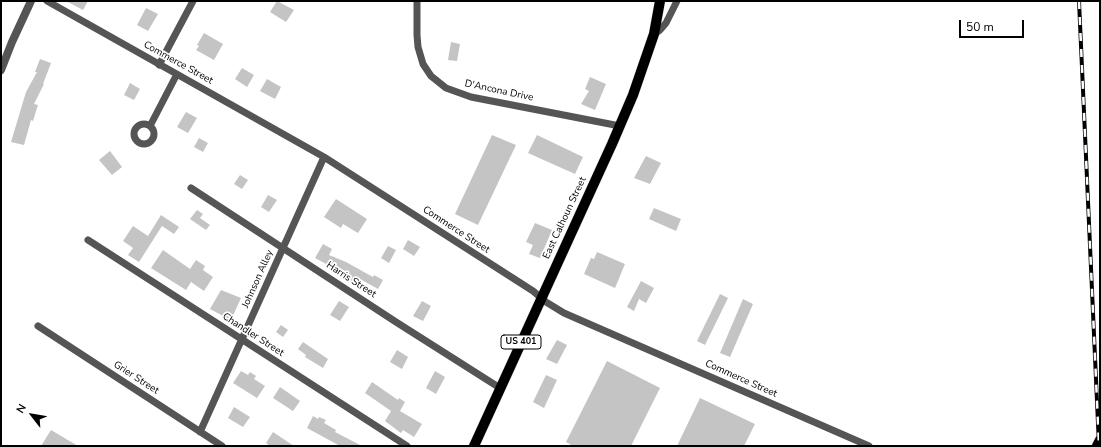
<!DOCTYPE html>
<html>
<head>
<meta charset="utf-8">
<style>
	body { margin:0 }
	#map { position:relative; width:1101px; height:447px; overflow:hidden; background:#fff; font-family:"Nunito Sans",sans-serif }
	canvas { display:block }
	.frame { position:absolute; inset:0; border:2px solid #000; pointer-events:none }
	.north { position:absolute; left:12px; top:395px; width:40px; height:40px; -webkit-text-stroke:3px #fff; paint-order:stroke; rotate:301deg; font-size:11px; font-weight:700; line-height:16px; text-align:center; color:#000 }
	.north::after { content:''; display:block; margin:auto; width:14px; height:18px; background:#000; clip-path:polygon(50% 0,100% 100%,50% 72%,0 100%) }
	.scale { position:absolute; left:959px; top:20px; width:65px; height:18px; box-sizing:border-box; border:2px solid #000; border-top:0; padding-left:5px; font-size:12px; line-height:14px; white-space:nowrap; color:#000; -webkit-text-stroke:3px #fff; paint-order:stroke }
</style>
</head>
<body>
<div id="map">
<canvas width="1101" height="447"></canvas>
<div class="frame"></div>
<div class="north">N</div>
<div class="scale">50 m</div>
</div>
<script>
const ctx = document.querySelector('canvas').getContext('2d');
ctx.lineJoin = 'round';
function paint(path, color) { ctx.fillStyle = color; ctx.fill(path, 'evenodd'); }
const toPath = rows => new Path2D(rows.map(r => 'M' + r).join(''));
function trace(path, color, width, dash) { ctx.strokeStyle = color; ctx.lineWidth = width; ctx.lineCap = dash ? 'butt' : 'round'; ctx.setLineDash(dash || []); ctx.stroke(path); }
function write(font, color, halo, rows, align = 'center') {
  ctx.font = font + ' "Nunito Sans",sans-serif'; ctx.lineWidth = 3.5; ctx.setLineDash([]); ctx.textBaseline = 'middle'; ctx.strokeStyle = halo; ctx.fillStyle = color; for (const [text, x, y, turn = 0] of rows) {
    ctx.save(); ctx.translate(x, y); ctx.rotate((+turn || 0) * Math.PI / 180); ctx.textAlign = isNaN(turn) ? turn : align; if (halo) ctx.strokeText(text, 0, 0); ctx.fillText(text, 0, 0); ctx.restore();
  }
}
paint(toPath([
	[66,1,88,1,83,10],
	[277,1,294,10,286,22,270,12],
	[146,8,158,14,148,31,137,25],
	[204,33,223,44,214,60,196,50,199,46,197,45],
	[451,42,460,44,457,61,448,60],
	[40,59,51,63,43,84,44,84,34,104,38,105,33,121,31,120,24,145,11,142,26,92,37,72,35,72],
	[242,68,254,75,247,87,235,79],
	[590,77,606,84,595,110,581,104,589,91,585,89],
	[267,79,281,87,275,99,260,91],
	[130,83,140,89,134,100,124,95],
	[186,112,197,118,188,133,177,127],
	[492,135,516,145,478,225,455,214],
	[537,135,583,157,575,174,528,153],
	[199,138,208,143,203,152,194,147],
	[110,151,122,167,112,175,99,160],
	[646,156,661,163,650,184,634,178],
	[240,175,248,180,242,189,234,184],
	[268,195,277,200,269,212,261,207],
	[336,199,367,219,358,233,343,224,341,228,324,217],
	[654,208,681,219,676,231,649,219],
	[197,210,203,214,200,218,210,225,206,230,190,219],
	[161,215,179,227,174,234,162,226,139,262,128,255,133,248,123,241,133,226,148,236],
	[535,223,552,230,540,258,529,254,533,245,526,242],
	[408,240,420,247,414,256,403,249],
	[323,244,332,249,329,255,346,262,373,277,374,275,383,280,378,289,360,279,356,286,329,268,330,266,315,258],
	[388,246,396,250,389,263,381,258],
	[163,250,190,269,196,260,205,266,203,270,213,277,204,291,191,282,186,290,151,268],
	[597,252,625,264,615,288,584,274,591,258,594,259],
	[641,281,654,288,646,303,639,299,634,311,627,307],
	[221,290,241,298,231,320,210,309],
	[720,294,728,298,705,345,697,341],
	[743,299,753,304,730,357,720,353],
	[339,301,349,307,340,321,330,315],
	[422,301,431,306,423,321,413,316],
	[281,325,288,330,283,337,276,332],
	[557,340,567,345,557,364,546,359],
	[303,342,328,359,323,368,305,357,306,355,298,349],
	[397,350,408,357,402,369,390,362],
	[607,361,660,388,631,446,573,446,566,442],
	[241,371,248,375,250,372,256,376,254,379,265,386,257,398,233,383],
	[435,371,445,377,436,394,426,388],
	[546,375,557,380,544,408,533,402],
	[372,382,398,400,399,398,405,402,400,411,422,424,414,437,403,430,401,433,385,421,391,411,365,393],
	[280,387,300,401,293,411,273,398],
	[700,398,755,424,744,446,677,446],
	[234,407,250,417,243,427,228,418],
	[313,416,318,419,319,417,326,420,324,423,336,430,335,432,362,446,340,446,307,428],
	[51,430,78,446,41,446],
	[273,432,294,446,270,446,266,443]
]), '#c4c4c4');
const primary = toPath([
	[474,446,612,144,633,95,654,34,660,1],
	[1097,446,1100,440]
]);
trace(primary, '#dbdbdb', 11);
trace(toPath([
	[47,1,324,157,533,291,546,302,564,313,869,446],
	[417,1,417,35,418,47,423,64,431,76,446,88,471,97,620,126],
	[654,34,660,30,666,23,677,1],
	[159,65,193,1],
	'134 134a10 10 0 1 1 20 0a10 10 0 1 1-20 0Z',
	[150,126,177,74],
	[191,188,396,322,500,388],
	[88,240,407,446],
	[38,326,222,446],
	[200,432,324,157]
]), '#555', 7);
trace(toPath([
	[1,70,12,42,31,1]
]), '#555', 8);
trace(primary, '#000', 10);
const rail = toPath([
	[1079,1,1099,446]
]);
trace(rail, '#000', 4);
trace(rail, '#fff', 2.5, [8]);
for (const [x, y, w] of [
	[521,342,40]
]) { const box = new Path2D(); box.roundRect(x - w / 2, y - 7, w, 14, 3); ctx.fillStyle = '#fff'; ctx.fill(box); trace(box, '#000', 1); }
write('bold 9px', '#000', null, [
	["US 401",521,342]
]);
write('10px', '#000', '#fff', [
	["Commerce Street",178,63,29],
	["D'Ancona Drive",499,91,12],
	["East Calhoun Street",565,218,-65],
	["Commerce Street",456,230,33],
	["Johnson Alley",258,279,-66],
	["Harris Street",351,280,33],
	["Chandler Street",253,335,33],
	["Grier Street",136,378,33],
	["Commerce Street",741,379,24]
]);
</script>
</body>
</html>
